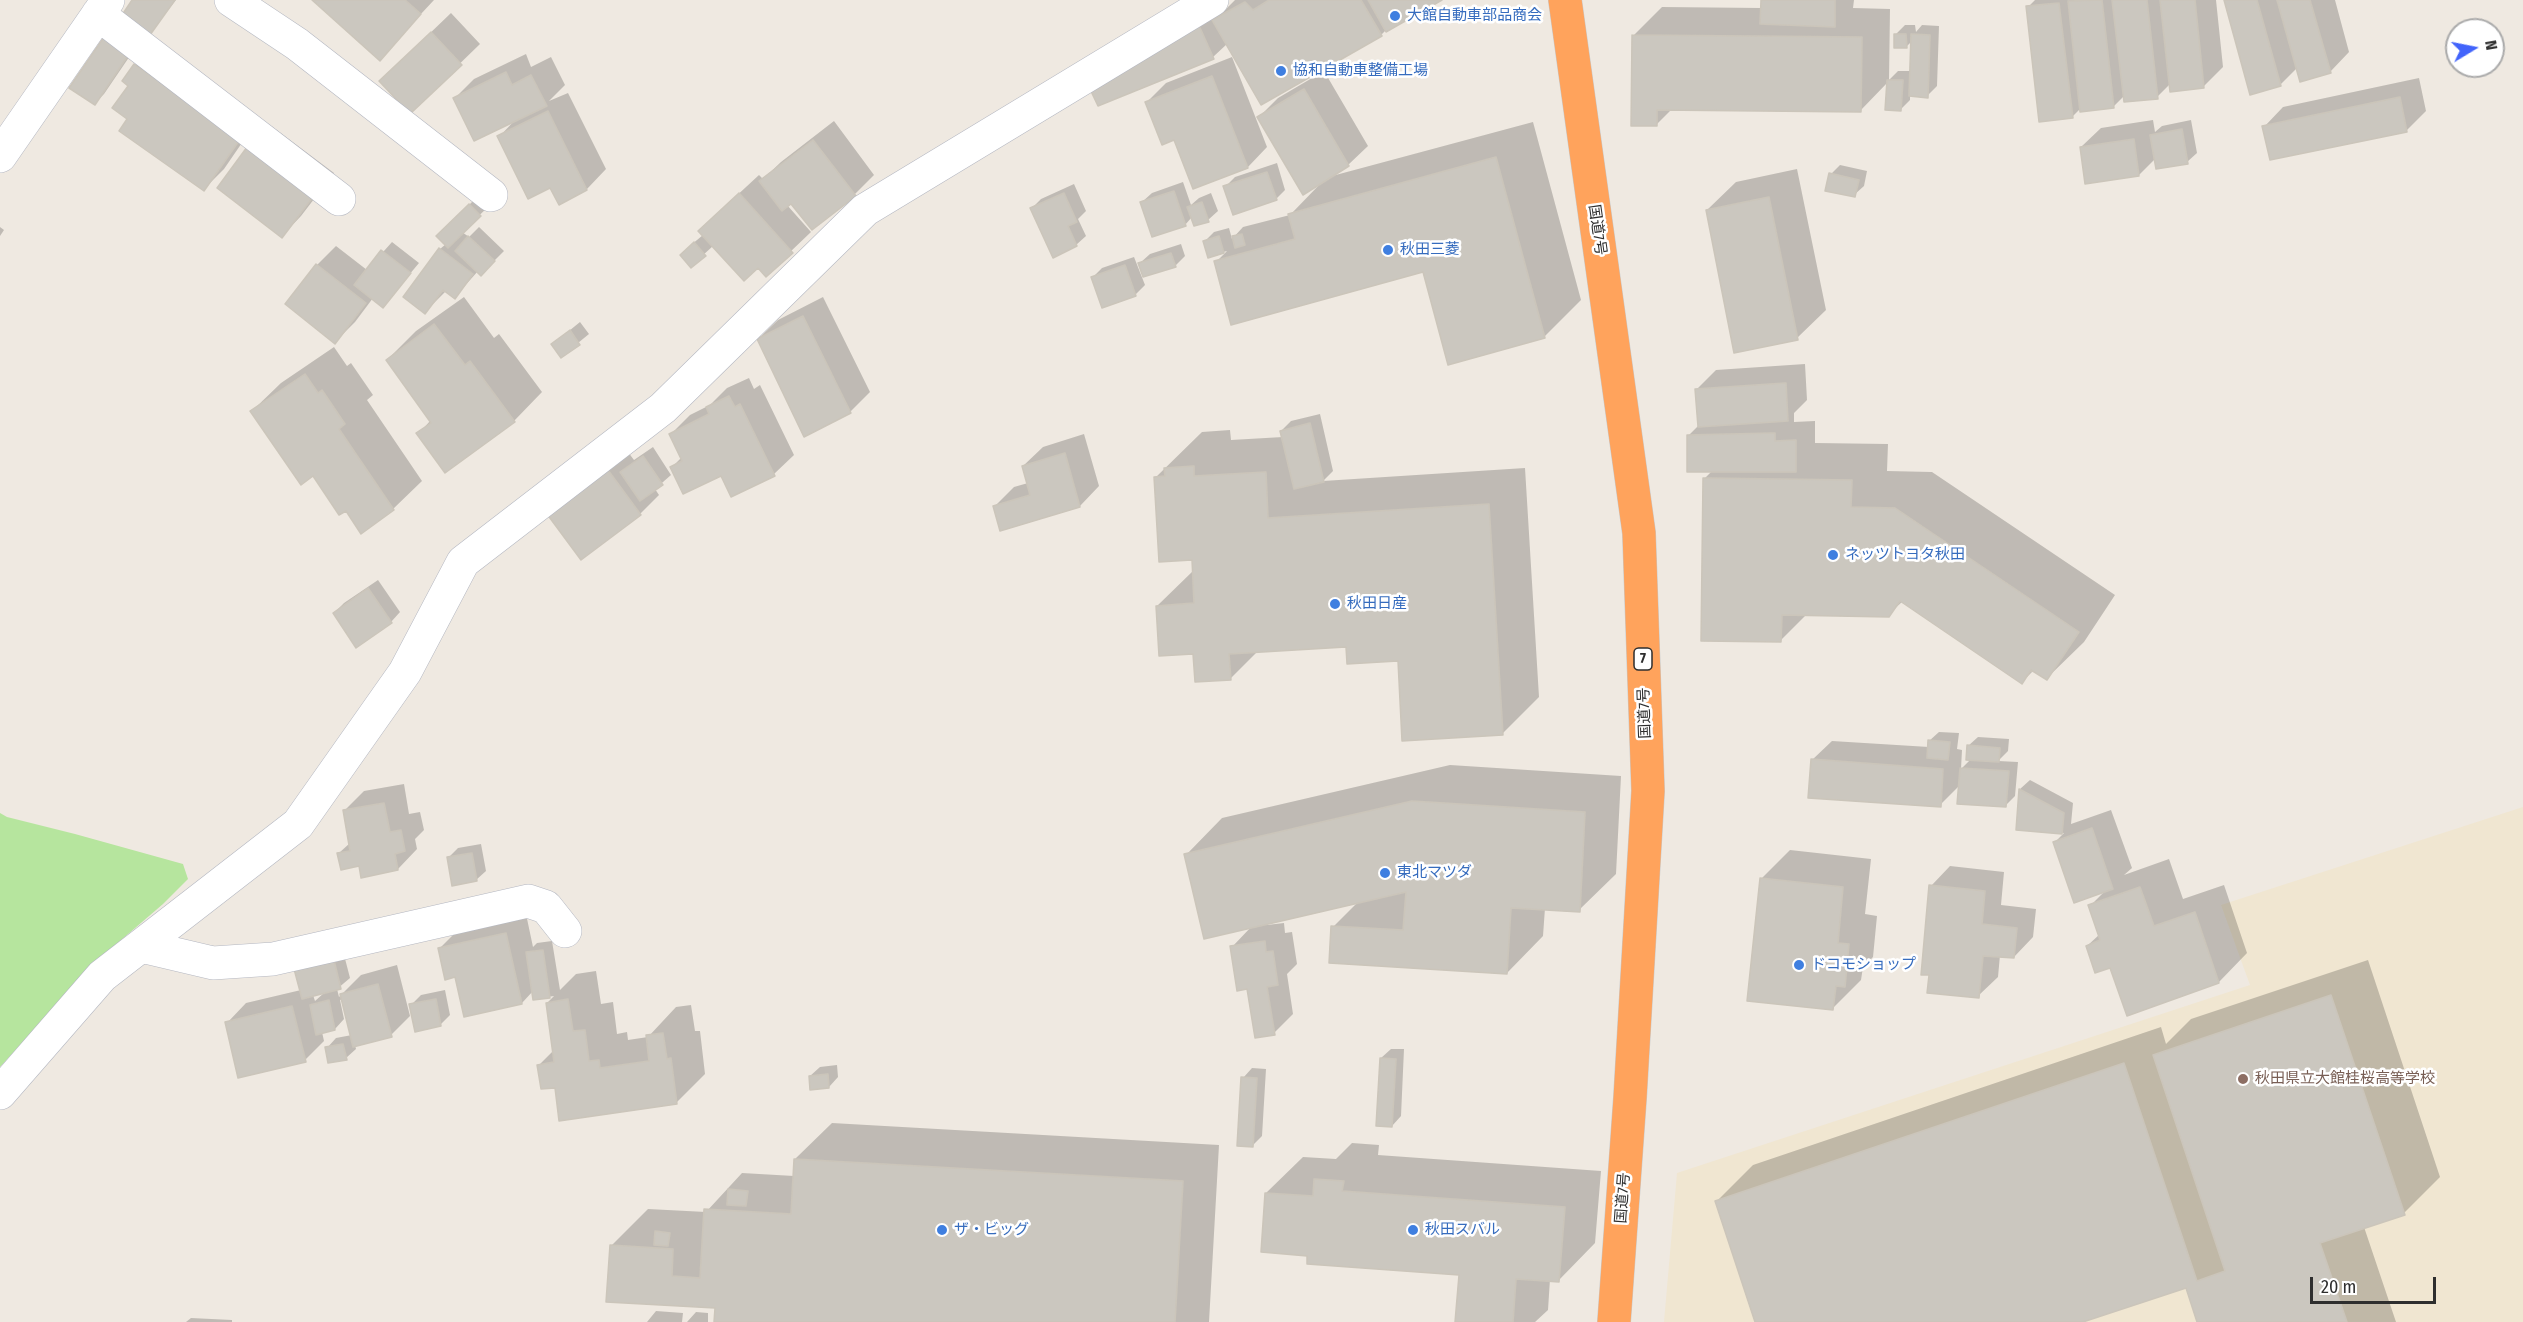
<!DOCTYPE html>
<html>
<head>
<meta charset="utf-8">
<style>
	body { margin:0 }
	#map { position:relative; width:2523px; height:1322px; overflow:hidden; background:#efe9e1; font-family:"Fira Sans Condensed",sans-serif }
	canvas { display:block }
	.north { position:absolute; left:2445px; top:18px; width:60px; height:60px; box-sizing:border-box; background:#fff; border:2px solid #ababab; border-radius:50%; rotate:80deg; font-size:16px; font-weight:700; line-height:24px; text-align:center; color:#2e2e2e }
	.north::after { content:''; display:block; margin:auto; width:21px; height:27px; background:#4264fb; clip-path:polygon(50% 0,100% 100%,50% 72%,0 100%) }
	.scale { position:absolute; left:2310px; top:1277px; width:126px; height:27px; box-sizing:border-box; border:3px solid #2e2e2e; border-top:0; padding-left:8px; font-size:18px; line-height:21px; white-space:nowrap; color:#2e2e2e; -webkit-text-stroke:4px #fff; paint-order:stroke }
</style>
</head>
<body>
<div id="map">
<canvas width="2523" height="1322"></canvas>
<div class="north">N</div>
<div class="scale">20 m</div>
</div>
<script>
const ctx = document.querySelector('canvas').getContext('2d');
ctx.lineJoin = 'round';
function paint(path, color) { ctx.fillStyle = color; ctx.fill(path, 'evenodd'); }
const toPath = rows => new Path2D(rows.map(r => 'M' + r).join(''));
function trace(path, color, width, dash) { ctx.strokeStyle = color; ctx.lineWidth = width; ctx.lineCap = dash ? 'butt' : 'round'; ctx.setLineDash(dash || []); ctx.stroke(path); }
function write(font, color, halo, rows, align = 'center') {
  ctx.font = font + ' "Fira Sans Condensed","Noto Sans JP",sans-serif'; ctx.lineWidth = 5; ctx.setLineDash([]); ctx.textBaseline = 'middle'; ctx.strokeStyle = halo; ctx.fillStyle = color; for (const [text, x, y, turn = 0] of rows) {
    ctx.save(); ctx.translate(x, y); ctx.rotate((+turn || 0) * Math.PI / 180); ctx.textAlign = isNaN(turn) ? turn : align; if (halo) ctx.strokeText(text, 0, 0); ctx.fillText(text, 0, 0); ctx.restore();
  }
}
paint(toPath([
	[2523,807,2523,1322,1664,1322,1677,1173,2250,985,2221,905]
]), '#f0e6d1');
paint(toPath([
	[0,813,7,817,75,834,183,864,188,879,163,904,99,959,0,1067]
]), '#b6e59e');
paint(toPath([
	[134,0,176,0,150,33],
	[315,0,434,0,380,58],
	[1235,0,1439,0,1387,29,1381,35,1227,44,1213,57,1099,104,1217,2,1222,13],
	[1762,0,1854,0,1853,8,1890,9,1889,80,1898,71,1911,71,1913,40,1906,47,1895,35,1905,25,1915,25,1916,32,1922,25,1939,26,1937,86,1927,96,1910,95,1910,100,1900,110,1888,82,1860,111,1672,109,1656,125,1634,35,1662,7,1762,8],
	[2035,0,2216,0,2223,67,2204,86,2171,83,2157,97,2124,96,2113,107,2081,108,2073,116,2028,7],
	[2225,0,2335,0,2349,52,2330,72,2297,68,2280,85],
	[451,13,480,44,410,112,400,62],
	[106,38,138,44,104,94,94,104],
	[154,45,259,118,224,169,204,189,129,118,130,85,135,65],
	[526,54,531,67,551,57,565,85,549,101,568,93,606,169,587,189,560,202,551,186,499,137,515,120,455,98,474,79],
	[1232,57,1267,147,1248,167,1194,187,1175,139,1147,102,1166,83],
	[1324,71,1368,146,1348,165,1332,176,1533,122,1581,300,1544,337,1424,270,1216,262,1227,251,1209,256,1205,241,1214,232,1229,228,1232,239,1243,227,1290,215,1321,183,1259,117,1278,98],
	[2419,78,2426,111,2407,130,2264,127,2283,107],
	[2153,120,2155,132,2162,126,2191,120,2197,153,2187,162,2156,158,2139,175,2081,147,2101,128],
	[834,121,874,175,855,194,812,228,792,201,787,205,811,232,766,275,758,266,713,246,691,266,691,245,703,235,719,212,759,175,763,179,781,162],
	[270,125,334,173,301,216,282,236,251,144],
	[1277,163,1285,190,1276,199,1225,187,1235,177],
	[1840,165,1867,171,1864,186,1854,195,1831,174],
	[1797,169,1826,310,1797,338,1707,210,1736,182],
	[1183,182,1191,205,1199,198,1211,193,1218,211,1208,220,1192,217,1185,225,1142,202,1152,193],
	[1074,184,1086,211,1078,219,1086,236,1076,245,1032,208,1041,199],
	[479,195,489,206,462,232,469,237,479,227,504,251,481,274,478,271,455,297,446,291,425,312,440,249,446,244,438,236],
	[0,227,4,230,0,236],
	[392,242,419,263,383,306,373,298,355,322,335,342,317,265,336,246,367,270],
	[1181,244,1185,256,1175,266,1140,263,1150,254],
	[1134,257,1145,285,1135,295,1093,277,1102,268],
	[464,297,494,338,499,334,542,392,514,421,418,434,431,420,387,360,416,331],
	[823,297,870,392,850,412,758,339,778,320],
	[580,322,589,334,562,356,553,344],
	[334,347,347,366,351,363,373,395,367,400,422,481,393,509,346,509,252,411,281,383],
	[1805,364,1807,400,1794,413,1794,422,1815,421,1815,443,1888,444,1887,471,1932,472,2115,595,2084,642,2047,678,2034,670,2022,682,1903,601,1888,615,1807,614,1780,641,1705,478,1712,471,1689,435,1699,425,1697,389,1716,370],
	[749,378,754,389,760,385,794,455,774,474,721,474,671,468,682,457,671,434,690,415,710,405,727,388],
	[1320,414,1333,471,1323,481,1525,468,1539,697,1502,734,1399,660,1348,646,1258,651,1230,679,1195,652,1157,606,1194,570,1193,559,1155,478,1202,432,1230,430,1231,440,1283,437,1281,431,1291,421],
	[1084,434,1099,486,1080,506,1001,529,994,507,1014,487,1028,483,1023,466,1043,447],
	[653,447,671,475,655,489,659,495,640,514,546,511,625,448,634,460],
	[378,580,400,612,391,622,334,613,344,603],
	[1939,732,1959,733,1957,749,1962,750,1961,769,1971,759,1968,746,1978,737,2009,739,2008,751,1998,761,2018,762,2015,796,2005,806,1960,785,1940,805,1812,760,1832,741,1929,747,1929,741],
	[1450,765,1621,776,1616,874,1579,910,1545,908,1543,936,1507,973,1333,927,1359,901,1266,923,1267,925,1284,923,1285,933,1292,932,1297,964,1287,974,1293,1014,1274,1033,1248,988,1232,947,1252,926,1186,855,1222,818],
	[2030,780,2073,803,2071,824,2111,810,2132,868,2124,875,2169,859,2183,899,2224,885,2247,953,2219,982,2128,1014,2111,966,2087,946,2100,934,2090,906,2107,889,2054,843,2064,833,2017,829,2020,789],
	[404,784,409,814,420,812,424,830,415,839,417,849,398,869,339,853,350,843,344,811,364,791],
	[481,844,486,871,476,880,449,857,458,848],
	[1790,850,1871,859,1865,914,1877,916,1873,957,1863,967,1861,980,1833,1008,1761,879],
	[1950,866,2004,872,2001,905,2036,909,2033,937,2014,957,2000,955,1998,977,1978,996,1931,886],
	[526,914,533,947,537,943,552,941,560,990,576,974,596,971,601,1004,613,1002,617,1034,627,1032,628,1040,648,1037,676,1007,691,1005,695,1031,700,1031,705,1074,677,1102,556,1086,539,1065,554,1050,547,1003,554,996,534,999,533,991,522,1003,465,1015,456,976,439,949,459,929],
	[342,947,350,978,337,989,339,997,361,975,397,965,410,1016,391,1035,355,1045,356,1049,346,1058,327,1048,336,1038,352,1035,343,999,340,1000,344,1019,335,1029,322,1032,324,1041,305,1060,227,1023,246,1003,301,990],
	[325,992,315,1001,313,995],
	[2368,960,2440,1177,2404,1213,2364,1227,2396,1322,2199,1322,2187,1286,2078,1322,1757,1322,1717,1201,1753,1165,2161,1027,2166,1044,2191,1019],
	[445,990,450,1015,441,1024,411,1005,421,995],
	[1391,1049,1404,1049,1401,1116,1392,1126,1381,1058],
	[837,1065,838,1077,829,1087,810,1076,820,1067],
	[1252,1068,1266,1069,1262,1136,1252,1146,1243,1078],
	[832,1123,1219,1145,1209,1322,715,1322,716,1307,611,1246,648,1209,706,1212,742,1173,794,1176,795,1159],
	[1352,1143,1379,1145,1378,1155,1601,1171,1595,1243,1559,1280,1550,1279,1548,1310,1535,1322,1457,1322,1460,1274,1309,1255,1266,1193,1303,1157,1336,1159],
	[656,1311,683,1313,682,1322,647,1322],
	[696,1312,708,1313,708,1322,687,1322],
	[191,1318,232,1320,232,1322,186,1322]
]), '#0003');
const building = toPath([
	[132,0,175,0,150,35,122,15,132,0],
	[312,0,405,0,421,14,380,61,312,0],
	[1269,0,1361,0,1382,36,1261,105,1212,20,1245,2,1253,10,1269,0],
	[1368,0,1442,0,1386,32,1368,0],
	[1761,0,1835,0,1835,27,1760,24,1761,0],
	[2102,0,2114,108,2080,112,2068,1,2102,0],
	[2112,0,2147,0,2158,99,2124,102,2112,0],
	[2160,0,2195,0,2204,88,2170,92,2160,0],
	[2224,0,2257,0,2281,86,2250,95,2224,0],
	[2277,0,2310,0,2331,73,2300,82,2277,0],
	[2059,3,2073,118,2039,122,2026,6,2059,3],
	[1197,21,1214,59,1098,106,1089,87,1197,21],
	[431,32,462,65,410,114,379,81,431,32],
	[1894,34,1906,34,1907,48,1894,48,1894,34],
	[1911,34,1930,35,1928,98,1909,96,1911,34],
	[1632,35,1862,37,1861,112,1657,110,1657,126,1631,126,1632,35],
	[104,37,129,54,95,105,69,88,104,37],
	[134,64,241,138,204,191,119,131,127,119,112,108,128,86,122,81,134,64],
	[506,72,512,85,531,75,547,106,474,141,453,98,506,72],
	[1212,76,1248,168,1193,189,1174,140,1162,145,1145,102,1212,76],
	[1887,80,1903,80,1901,111,1885,110,1887,80],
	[1304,89,1349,166,1303,195,1257,117,1304,89],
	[2400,97,2407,132,2270,160,2262,126,2400,97],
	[548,111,587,190,559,205,550,188,528,199,497,136,548,111],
	[2182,129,2188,164,2156,169,2150,135,2182,129],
	[2134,139,2139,176,2085,184,2080,147,2134,139],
	[813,140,856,196,812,230,791,204,782,211,759,181,813,140],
	[250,143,316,193,282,238,217,188,250,143],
	[1496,157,1545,338,1448,365,1423,272,1231,325,1214,261,1295,239,1288,214,1496,157],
	[1267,172,1277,200,1233,215,1223,186,1267,172],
	[1829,173,1859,180,1855,197,1825,191,1829,173],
	[1174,191,1186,226,1152,237,1140,202,1174,191],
	[739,193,793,253,766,277,758,268,744,281,698,231,739,193],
	[1064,193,1077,222,1068,226,1077,246,1053,258,1030,208,1064,193],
	[1769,197,1798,340,1734,353,1706,210,1769,197],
	[1202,202,1209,222,1194,226,1187,207,1202,202],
	[469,204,481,216,448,248,436,236,469,204],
	[1242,234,1245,245,1235,248,1232,236,1242,234],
	[468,236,495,261,481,276,455,251,468,236],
	[1219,236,1224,253,1208,258,1203,241,1219,236],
	[694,242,706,256,691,268,680,255,694,242],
	[439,248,473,274,455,299,443,290,425,314,403,297,439,248],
	[381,250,411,273,383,308,354,285,381,250],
	[1171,253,1176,267,1143,277,1138,263,1171,253],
	[316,264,366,303,335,344,285,304,316,264],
	[1125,265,1136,296,1102,308,1091,277,1125,265],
	[803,316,851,413,804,437,757,339,803,316],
	[434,324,465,365,470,361,515,422,445,473,416,433,431,423,386,360,434,324],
	[570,330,580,345,561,358,551,344,570,330],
	[305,374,318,393,322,390,345,424,339,429,394,510,361,534,346,511,339,515,313,476,301,485,250,411,305,374],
	[1786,383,1788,421,1698,427,1695,389,1786,383],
	[729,396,735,407,740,404,775,476,731,497,721,476,683,494,670,467,682,461,669,434,709,414,706,407,729,396],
	[1310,423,1324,482,1294,489,1280,431,1310,423],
	[1775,433,1775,441,1796,440,1796,472,1687,472,1687,435,1775,433],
	[1065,453,1080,507,1000,531,993,506,1030,495,1022,466,1065,453],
	[643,456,663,485,640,501,620,472,643,456],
	[605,466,641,515,581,560,544,510,605,466],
	[1194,466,1194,476,1266,472,1268,518,1489,504,1503,735,1402,741,1398,661,1347,664,1346,647,1229,654,1231,680,1195,682,1193,654,1159,656,1156,606,1194,603,1192,560,1159,562,1154,477,1165,476,1164,468,1194,466],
	[1703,478,1852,480,1851,507,1895,508,2079,632,2047,680,2031,670,2022,684,1900,601,1889,617,1782,615,1781,642,1701,641,1703,478],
	[368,588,392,623,356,648,333,613,368,588],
	[1928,740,1950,742,1948,760,1927,758,1928,740],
	[1967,745,2000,748,1999,762,1966,760,1967,745],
	[1811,759,1943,769,1941,807,1808,798,1811,759],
	[1960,768,2009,771,2006,807,1957,804,1960,768],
	[2019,789,2064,813,2062,834,2016,830,2019,789],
	[1412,801,1585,812,1580,912,1511,908,1507,974,1329,963,1331,926,1403,930,1406,892,1204,939,1184,854,1412,801],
	[384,803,390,832,401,830,405,851,395,854,398,870,361,878,359,866,341,870,337,853,350,851,343,810,384,803],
	[2092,828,2113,889,2074,903,2053,842,2092,828],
	[472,853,477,881,452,886,447,857,472,853],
	[1760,878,1843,887,1838,943,1849,944,1845,987,1836,986,1833,1010,1747,1001,1760,878],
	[1929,885,1985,891,1982,924,2017,928,2014,958,1983,956,1979,998,1927,993,1929,975,1921,975,1929,885],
	[2140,887,2154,926,2195,912,2219,983,2127,1016,2110,968,2095,973,2086,946,2100,940,2088,905,2140,887],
	[506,933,522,1004,464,1017,455,977,445,980,438,948,506,933],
	[1265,941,1266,952,1273,951,1278,985,1267,987,1275,1035,1255,1038,1247,989,1237,991,1230,946,1265,941],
	[543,950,550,998,533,1000,526,952,543,950],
	[333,956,341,989,302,999,293,965,333,956],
	[378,984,392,1037,353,1047,340,994,378,984],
	[2331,995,2405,1215,2320,1243,2347,1322,2197,1322,2186,1288,2083,1322,1755,1322,1715,1201,2124,1063,2197,1281,2225,1271,2153,1055,2331,995],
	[436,999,441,1026,415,1032,409,1004,436,999],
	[568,999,573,1031,585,1030,589,1061,599,1060,600,1068,649,1061,646,1035,663,1033,667,1059,671,1058,677,1104,559,1121,555,1088,541,1089,537,1065,554,1062,546,1003,568,999],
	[329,1000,335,1030,316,1035,310,1005,329,1000],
	[292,1006,306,1062,238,1078,225,1022,292,1006],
	[343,1044,347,1060,328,1063,325,1047,343,1044],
	[1380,1058,1396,1059,1392,1127,1376,1126,1380,1058],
	[828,1074,829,1088,810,1090,809,1076,828,1074],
	[1241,1077,1257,1078,1253,1147,1237,1146,1241,1077],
	[794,1159,1183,1181,1175,1322,714,1322,715,1308,606,1302,610,1245,673,1249,672,1276,700,1278,704,1209,791,1214,794,1159],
	[1314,1179,1344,1181,1342,1191,1565,1207,1559,1282,1516,1279,1513,1322,1455,1322,1459,1275,1307,1264,1307,1256,1261,1252,1265,1193,1313,1196,1314,1179],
	[728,1189,748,1191,746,1206,727,1205,728,1189],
	[655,1231,670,1233,668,1246,654,1245,655,1231]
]);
paint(building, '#cbc7bf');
trace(building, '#cbc5ba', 1.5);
const street = toPath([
	[231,0,297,44,491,195],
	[98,14,339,199],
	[0,156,108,0],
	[141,946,213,963,273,959,528,901,546,907,565,931],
	[0,1093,102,976,298,824,405,672,463,562,663,408,865,210,1212,0]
]);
const highway = toPath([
	[1565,0,1639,533,1648,791,1630,1098,1614,1322]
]);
trace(street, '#b4b7c1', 34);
trace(highway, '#c9c9c9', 34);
trace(street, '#fff', 33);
trace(highway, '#ffa35c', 33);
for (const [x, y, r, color] of [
	[1395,16,6,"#3f7fe0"],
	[1281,71,6,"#3f7fe0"],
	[1388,250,6,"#3f7fe0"],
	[1833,555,6,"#3f7fe0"],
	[1335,604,6,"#3f7fe0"],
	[1385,873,6,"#3f7fe0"],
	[1799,965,6,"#3f7fe0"],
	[2243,1079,6,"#8d6e63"],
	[942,1230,6,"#3f7fe0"],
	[1413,1230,6,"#3f7fe0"]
]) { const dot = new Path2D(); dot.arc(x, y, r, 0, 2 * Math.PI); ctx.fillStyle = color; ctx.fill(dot); trace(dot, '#fff', 2); }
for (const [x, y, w] of [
	[1643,659,18]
]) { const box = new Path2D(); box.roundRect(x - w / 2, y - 11, w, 22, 4.5); ctx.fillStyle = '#fff'; ctx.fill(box); trace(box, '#2e2e2e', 1.5); }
write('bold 14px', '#2e2e2e', null, [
	["7",1643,659]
]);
write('15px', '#366cbe', '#fff', [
	["大館自動車部品商会",1407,16],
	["協和自動車整備工場",1293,71],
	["秋田三菱",1400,250],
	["ネッツトヨタ秋田",1845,555],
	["秋田日産",1347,604],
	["東北マツダ",1397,873],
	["ドコモショップ",1811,965],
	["ザ・ビッグ",954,1230],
	["秋田スバル",1425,1230]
], 'left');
write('15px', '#2e2e2e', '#fff', [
	["国道7号",1597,230,82],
	["国道7号",1645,713,-92],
	["国道7号",1623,1198,-86]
]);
write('15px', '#785e54', '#fff', [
	["秋田県立大館桂桜高等学校",2255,1079]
], 'left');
</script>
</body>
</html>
